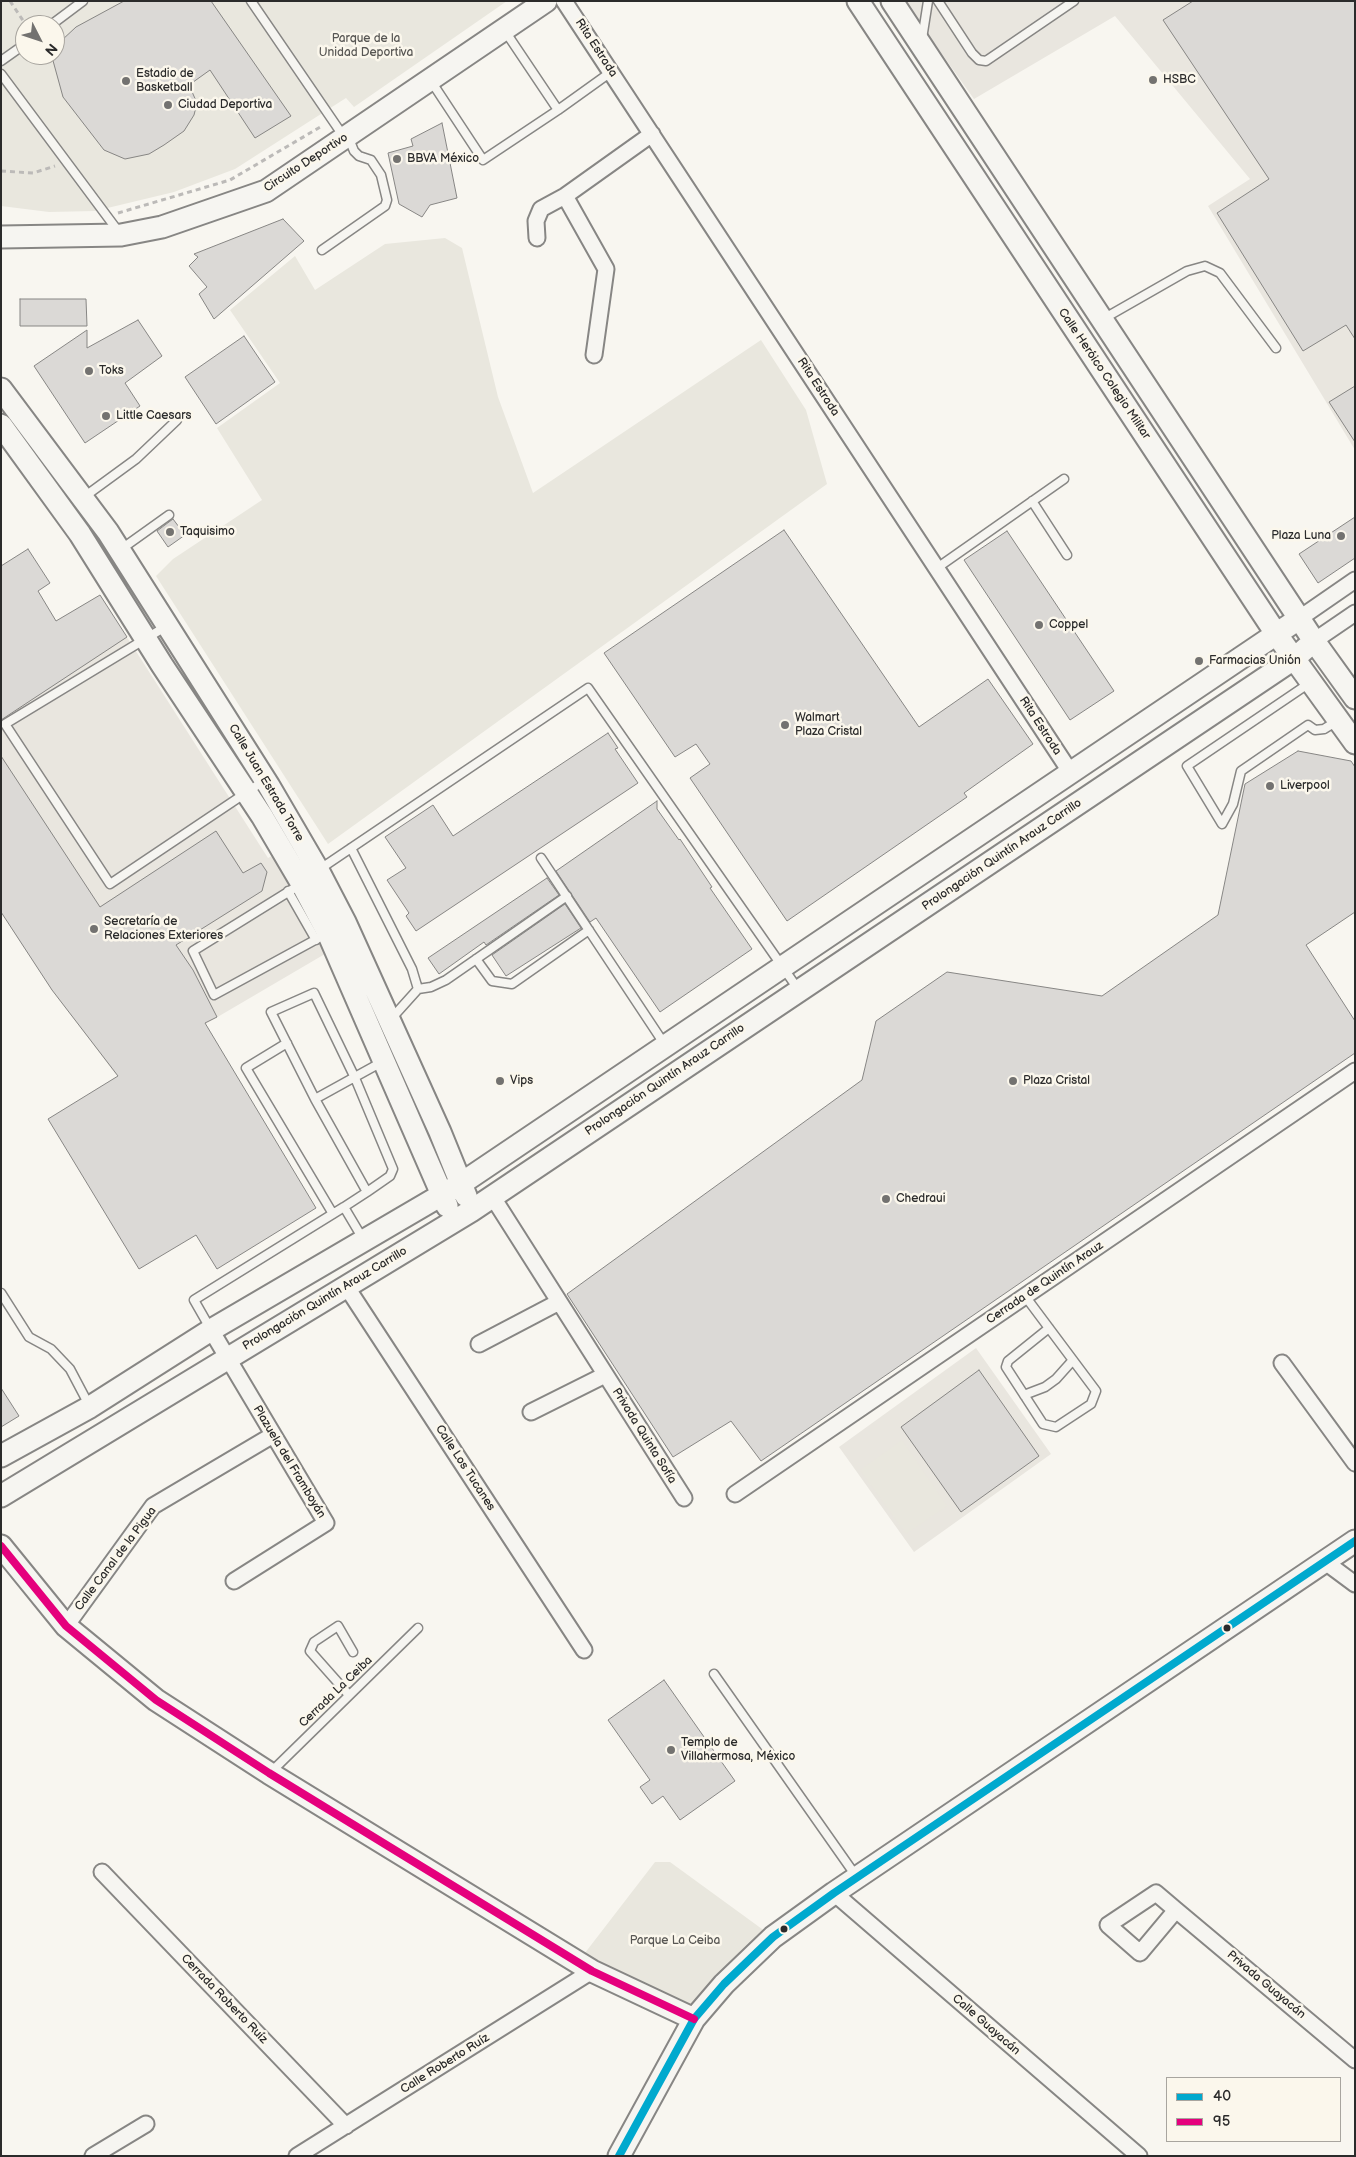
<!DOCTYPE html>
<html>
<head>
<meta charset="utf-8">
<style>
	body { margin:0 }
	#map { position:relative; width:1356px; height:2157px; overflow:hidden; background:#f8f6f0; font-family:"Balsamiq Sans",sans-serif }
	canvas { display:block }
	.frame { position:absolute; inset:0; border:2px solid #2b2b2b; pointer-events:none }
	.legend { position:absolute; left:1166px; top:2077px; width:175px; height:65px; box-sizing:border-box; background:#fbf7ec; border:1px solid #a8a59f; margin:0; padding:6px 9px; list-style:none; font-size:15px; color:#2b2b2b }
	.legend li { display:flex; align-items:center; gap:10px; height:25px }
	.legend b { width:25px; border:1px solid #a8a59f }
	.north { position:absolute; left:15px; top:15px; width:50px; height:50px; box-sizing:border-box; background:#fbf7ec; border:1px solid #a8a59f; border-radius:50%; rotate:131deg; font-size:14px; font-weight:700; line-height:20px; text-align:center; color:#2b2b2b }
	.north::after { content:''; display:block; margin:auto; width:18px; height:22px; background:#737270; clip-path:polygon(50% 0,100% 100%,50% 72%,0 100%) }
</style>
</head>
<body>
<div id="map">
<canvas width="1356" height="2157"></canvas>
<div class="frame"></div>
<ul class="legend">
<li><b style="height:6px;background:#00a9ce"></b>40</li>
<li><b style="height:6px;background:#e5007d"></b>95</li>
</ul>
<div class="north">N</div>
</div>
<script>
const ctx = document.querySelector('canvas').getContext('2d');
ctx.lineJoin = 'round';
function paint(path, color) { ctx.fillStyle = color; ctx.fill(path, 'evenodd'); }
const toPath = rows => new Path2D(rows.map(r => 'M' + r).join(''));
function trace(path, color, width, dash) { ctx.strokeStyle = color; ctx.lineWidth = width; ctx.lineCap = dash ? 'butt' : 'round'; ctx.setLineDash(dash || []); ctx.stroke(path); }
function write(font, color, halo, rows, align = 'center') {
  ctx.font = font + ' "Balsamiq Sans",sans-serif'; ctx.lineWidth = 5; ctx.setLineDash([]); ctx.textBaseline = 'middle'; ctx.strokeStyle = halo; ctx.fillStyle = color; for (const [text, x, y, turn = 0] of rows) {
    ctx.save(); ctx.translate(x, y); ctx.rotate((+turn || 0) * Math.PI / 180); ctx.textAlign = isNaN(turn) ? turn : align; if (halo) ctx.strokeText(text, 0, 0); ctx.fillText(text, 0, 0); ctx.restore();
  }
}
paint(toPath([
	[904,1,1355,1,1355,450,1208,206,1250,179,1115,16,974,99],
	[100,595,268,858,276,854,330,951,117,1076,52,990,1,912,1,653],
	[976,1348,1051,1454,914,1552,839,1447]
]), '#e9e6df');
paint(toPath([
	[1,1,507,1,354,107,346,98,235,169,174,192,95,211,49,212,1,206],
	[25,25,55,25,55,55,25,55],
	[445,238,462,248,498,397,533,493,761,340,806,410,827,484,328,844,156,576,173,559,262,500,217,428,280,383,230,310,295,256,315,290,385,244],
	[902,1440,947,1506,906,1534,860,1470],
	[655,1862,670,1862,773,1937,694,2019,578,1962]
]), '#e9e7de');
const building = toPath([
	[124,1,211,1,291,116,255,138,210,70,189,85,197,103,194,115,184,131,164,145,149,154,125,159,104,150,63,97,52,57,61,41,76,27,124,1],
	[1193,1,1355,1,1355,339,1346,325,1303,351,1217,213,1269,179,1163,20,1193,1],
	[442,123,457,198,430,205,422,217,399,204,388,153,413,146,411,139,442,123],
	[283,219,304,241,214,319,199,294,207,287,189,266,198,257,194,254,283,219],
	[20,299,86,299,87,326,20,326,20,299],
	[138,320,162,356,125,383,140,406,85,443,34,366,87,330,87,348,138,320],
	[244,336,275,382,216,424,185,377,244,336],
	[1355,386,1355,442,1329,402,1355,386],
	[1355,517,1355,558,1318,583,1299,554,1355,517],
	[173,519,185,535,168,547,157,531,173,519],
	[784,530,919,727,988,679,1033,744,964,793,967,797,787,921,690,778,710,764,696,744,675,757,604,653,784,530],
	[1007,531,1114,691,1070,720,964,560,1007,531],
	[28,549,50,583,38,591,56,621,100,595,127,637,1,720,1,566,28,549],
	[608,733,618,748,615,749,638,783,416,931,406,916,409,913,387,880,406,868,385,837,433,805,453,836,608,733],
	[1298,751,1351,761,1355,767,1355,912,1306,945,1355,1021,1355,1053,761,1461,731,1421,673,1457,567,1294,862,1080,876,1021,947,972,1102,996,1218,915,1245,784,1298,751],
	[1,756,100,907,216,831,243,873,261,863,267,872,262,891,176,945,193,970,217,1017,205,1023,316,1208,217,1269,196,1235,139,1269,48,1119,118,1076,52,990,1,912,1,756],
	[657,801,657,809,679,840,680,839,712,887,710,888,752,949,660,1012,596,918,590,922,556,871,657,801],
	[547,878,559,895,486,945,484,942,439,974,428,958,547,878],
	[565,904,581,928,506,976,492,955,565,904],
	[979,1370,1039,1456,961,1512,901,1427,979,1370],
	[1,1388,19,1416,1,1427,1,1388],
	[664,1680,735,1781,680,1820,663,1796,652,1804,640,1787,650,1780,608,1720,664,1680]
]);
paint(building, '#dbd9d6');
trace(building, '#878684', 1);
const lane = toPath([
	[251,1,344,137],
	[938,1,972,53,979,60,986,61,1074,1],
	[51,25,83,1],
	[922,39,928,1],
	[1,61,25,44],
	[1,74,118,231],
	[431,81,483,160,558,110,505,31],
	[558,110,611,72],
	[322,250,385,206,387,200,381,175,371,160,359,156,354,151,348,136],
	[1103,319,1187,271,1205,266,1220,273,1276,348],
	[84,497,136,459,177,420],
	[1032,501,1067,555],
	[120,550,169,515],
	[937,568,1064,479],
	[165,627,5,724,110,884,265,780],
	[1311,682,1187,766,1222,824,1233,804,1241,771,1308,725,1315,730,1324,729,1337,721],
	[351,848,412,969,418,989,391,1019],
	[541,858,665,1045],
	[320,869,588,688,798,989],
	[301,884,193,951,214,995,326,934],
	[288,891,316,940],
	[476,959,492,981,512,984,589,930],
	[418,989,431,987,446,980,567,896],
	[287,1043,246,1068,333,1214],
	[315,1099,271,1012,314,993,355,1078,393,1169,390,1176,367,1192],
	[344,1207,367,1192,315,1099,382,1062],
	[1,1293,29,1337,51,1349,70,1369,89,1405],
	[1025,1296,1096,1391,1091,1404,1056,1427,1043,1424,1006,1367,1008,1361,1049,1328],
	[210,1328,194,1300,344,1207,363,1239],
	[1024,1395,1045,1387,1056,1379,1073,1360],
	[714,1674,856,1876],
	[349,1695,310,1651,314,1642,338,1626,353,1652],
	[271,1772,418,1628]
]);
const street = toPath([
	[564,1,1071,773],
	[565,196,606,269,594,355],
	[537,238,536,221,541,209,565,196,652,134],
	[1300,618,1355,580],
	[1314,641,1355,613],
	[492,1196,684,1498],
	[346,1286,584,1650],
	[211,1330,326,1523,234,1581],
	[479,1344,559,1302],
	[1282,1363,1355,1463],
	[531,1412,605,1375],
	[735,1494,1355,1071],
	[1324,1561,1355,1584],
	[66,1626,153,1506,273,1435],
	[102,1872,346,2126],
	[834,1893,1139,2156],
	[1176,1910,1140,1953,1108,1925,1156,1893,1176,1910,1355,2060],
	[93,2156,146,2124],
	[297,2156,592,1971]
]);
const secondary = toPath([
	[858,1,1277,635,1355,743],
	[892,1,1314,641,1355,698],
	[1,237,121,235,162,227,266,191,546,1],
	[1,389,108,532,269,786,318,870,345,922,440,1132,466,1196],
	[1,425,80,534,162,665,262,816,302,884,328,933,447,1206],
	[1,1456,90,1407,211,1330,462,1183,1300,618],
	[1,1496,471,1211,1295,658,1314,641],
	[1,1546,66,1626,156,1700,269,1773,592,1971,694,2019],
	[619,2156,694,2019,724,1984,773,1937,834,1893,1355,1541]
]);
trace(lane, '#878684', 11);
trace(street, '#878684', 19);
trace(secondary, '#878684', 25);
trace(toPath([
	[10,1,26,25],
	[1,171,33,173,55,166],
	[118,213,230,180,322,126]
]), '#bcbab8', 3, [5, 4]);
trace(lane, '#f6f5f1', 8);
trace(street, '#f6f5f1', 15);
trace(secondary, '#f6f5f1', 21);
trace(toPath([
	[619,2156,694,2019,724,1984,773,1937,834,1893,1355,1541]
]), '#00a9ce', 8);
trace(toPath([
	[1,1546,66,1626,156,1700,269,1773,592,1971,694,2019]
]), '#e5007d', 8);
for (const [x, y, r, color] of [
	[1153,80,5,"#737270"],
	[126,81,5,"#737270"],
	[168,105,5,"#737270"],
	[397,159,5,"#737270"],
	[89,371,5,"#737270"],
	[106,416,5,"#737270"],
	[170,532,5,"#737270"],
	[1341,536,5,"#737270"],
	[1039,625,5,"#737270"],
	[1199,661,5,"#737270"],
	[785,725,5,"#737270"],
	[1270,786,5,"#737270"],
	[94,929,5,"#737270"],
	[500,1081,5,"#737270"],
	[1013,1081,5,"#737270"],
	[886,1199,5,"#737270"],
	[1227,1628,4.5,"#2b2b2b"],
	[671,1750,5,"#737270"],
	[784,1929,4.5,"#2b2b2b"]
]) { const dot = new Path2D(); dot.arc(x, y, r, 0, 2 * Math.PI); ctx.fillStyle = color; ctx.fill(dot); trace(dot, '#fbf7ec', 2); }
write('12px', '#585754', '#fbf7ec', [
	["Parque de la",366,39],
	["Unidad Deportiva",366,53],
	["Parque La Ceiba",675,1941]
]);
write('12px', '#2b2b2b', '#fbf7ec', [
	["Rita Estrada",596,48,57],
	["Circuito Deportivo",306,163,-33],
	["Calle Heróico Colegio Militar",1104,374,56],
	["Rita Estrada",818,387,57],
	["Rita Estrada",1040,726,57],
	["Calle Juan Estrada Torre",266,783,59],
	["Prolongación Quintín Arauz Carrillo",1002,855,-34],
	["Prolongación Quintín Arauz Carrillo",665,1080,-34],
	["Cerrada de Quintín Arauz",1045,1283,-34],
	["Prolongación Quintín Arauz Carrillo",325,1299,-31],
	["Privada Quinta Sofía",644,1436,58],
	["Plazuela del Framboyán",289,1462,59],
	["Calle Los Tucanes",465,1468,57],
	["Calle Canal de la Pigua",116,1559,-53],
	["Cerrada La Ceiba",336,1692,-44],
	["Privada Guayacán",1266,1985,40],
	["Cerrada Roberto Ruíz",224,1999,46],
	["Calle Guayacán",986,2025,41],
	["Calle Roberto Ruíz",445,2064,-32]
]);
write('12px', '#2b2b2b', '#fbf7ec', [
	["Estadio de",136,74],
	["Basketball",136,88],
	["HSBC",1163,80],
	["Ciudad Deportiva",178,105],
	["BBVA México",407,159],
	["Toks",99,371],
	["Little Caesars",116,416],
	["Taquisimo",180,532],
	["Plaza Luna",1331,536,"right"],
	["Coppel",1049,625],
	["Farmacias Unión",1209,661],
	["Walmart",795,718],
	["Plaza Cristal",795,732],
	["Liverpool",1280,786],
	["Secretaría de",104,922],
	["Relaciones Exteriores",104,936],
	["Vips",510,1081],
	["Plaza Cristal",1023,1081],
	["Chedraui",896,1199],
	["Templo de",681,1743],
	["Villahermosa, México",681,1757]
], 'left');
</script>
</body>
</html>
